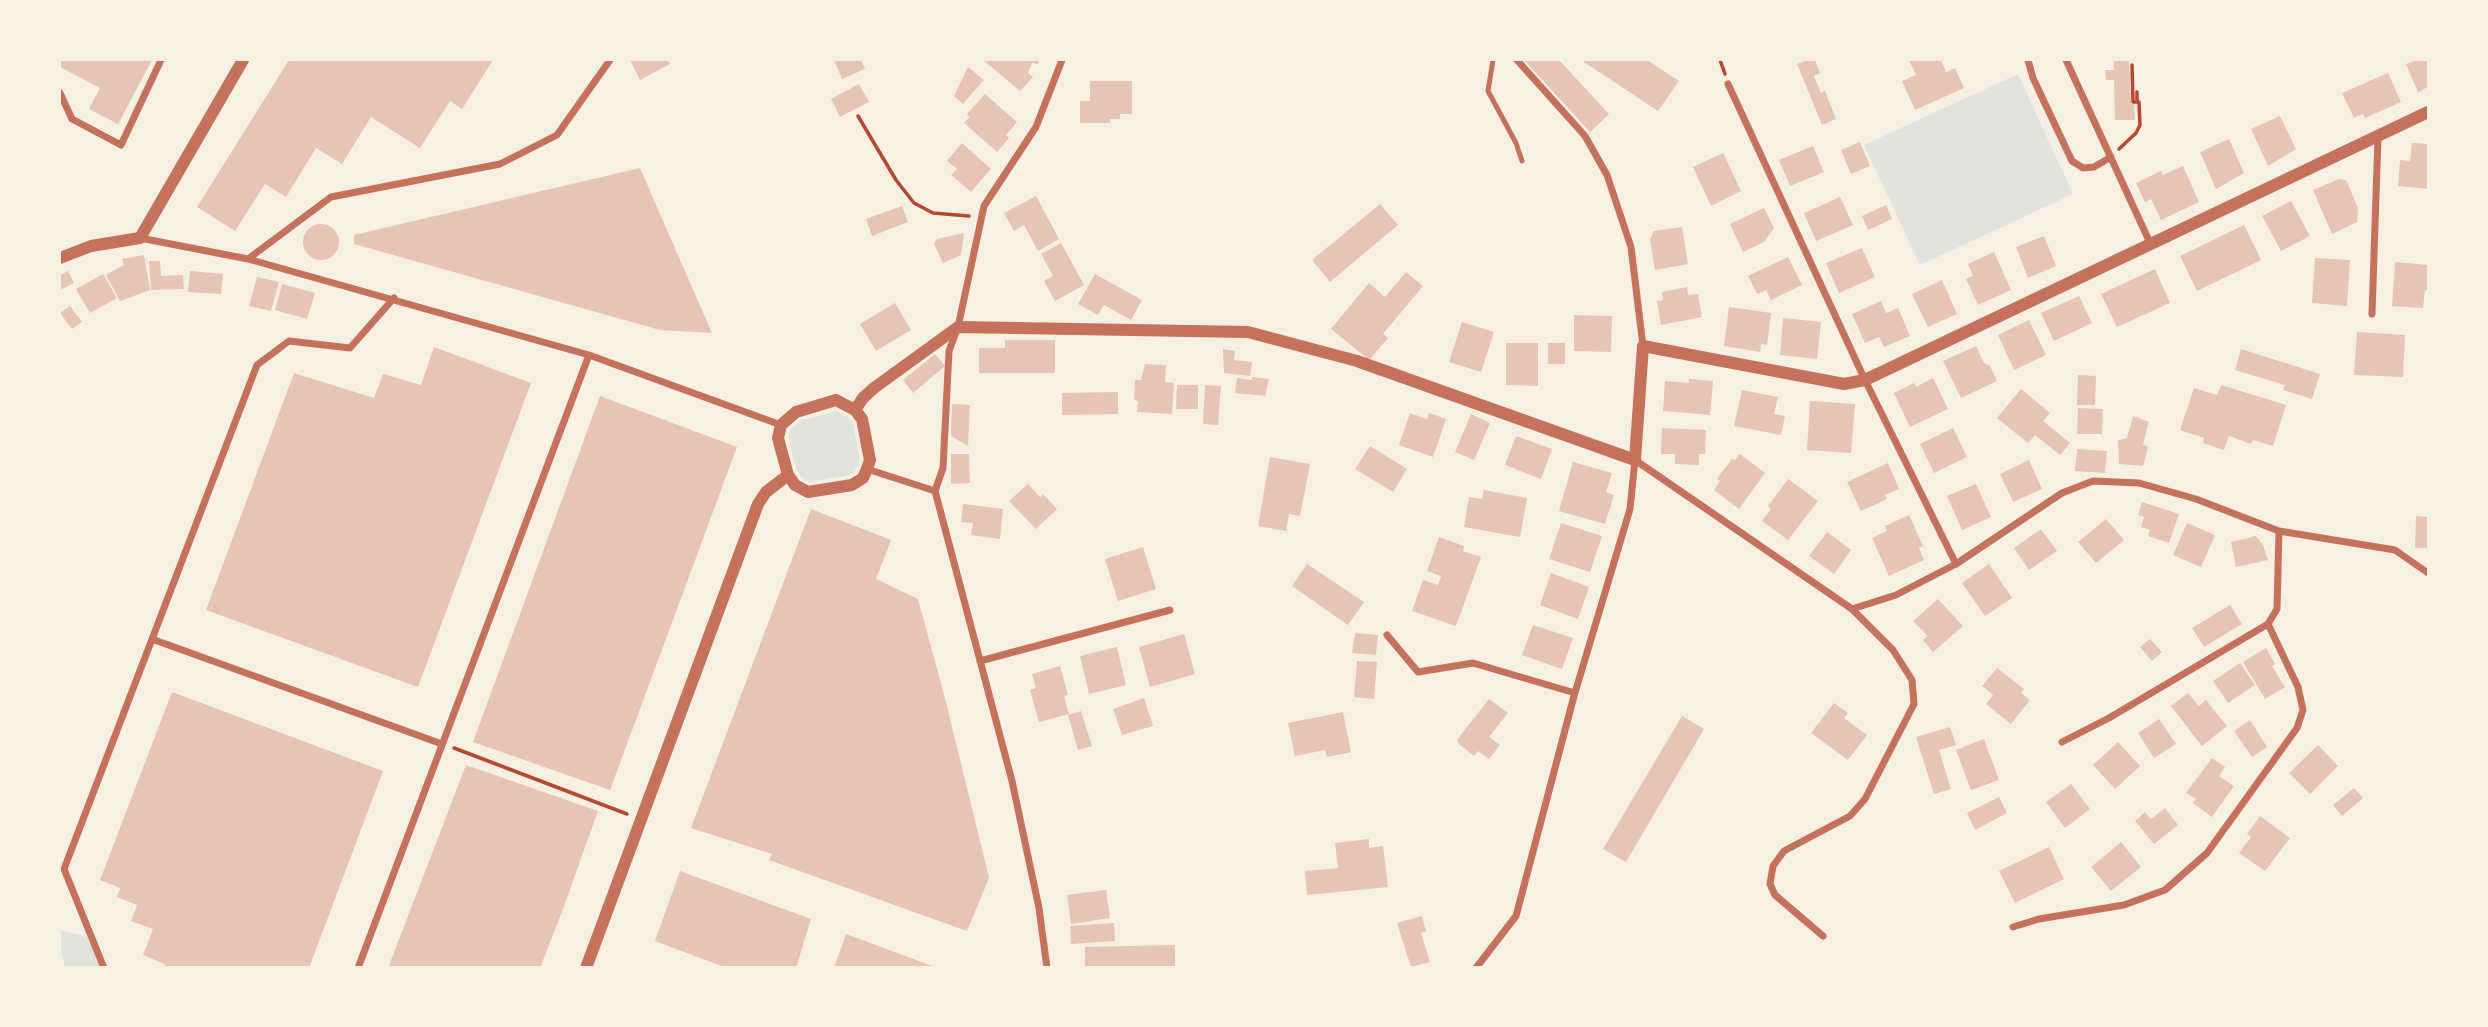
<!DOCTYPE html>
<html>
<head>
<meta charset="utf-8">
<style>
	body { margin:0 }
	#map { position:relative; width:2488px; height:1027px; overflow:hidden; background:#f6efe4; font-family:"DejaVu Sans",sans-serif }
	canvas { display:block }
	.frame { position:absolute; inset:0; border:61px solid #f6efe4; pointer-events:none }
</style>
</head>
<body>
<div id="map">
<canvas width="2488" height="1027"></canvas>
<div class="frame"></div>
</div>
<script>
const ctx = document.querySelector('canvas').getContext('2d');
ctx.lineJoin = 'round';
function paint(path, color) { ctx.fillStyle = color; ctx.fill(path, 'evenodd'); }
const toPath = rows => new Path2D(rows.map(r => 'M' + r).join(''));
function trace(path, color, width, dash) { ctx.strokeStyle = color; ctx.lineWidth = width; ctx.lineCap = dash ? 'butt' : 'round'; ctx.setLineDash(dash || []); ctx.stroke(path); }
paint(toPath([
	[2018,74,2073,194,1920,265,1864,145],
	[836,411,848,417,853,423,860,459,858,465,855,471,849,475,809,482,802,478,797,471,788,438,790,430,800,421],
	[60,930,92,938,103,967,65,967,60,949]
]), '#e2e4dc');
paint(toPath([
	[60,60,152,60,118,124,89,109,100,88,60,67],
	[289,60,493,60,462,109,450,101,420,148,371,117,342,164,316,148,286,197,265,184,235,231,197,207],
	[630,60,668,60,670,64,640,80],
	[834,60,861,60,865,69,842,79],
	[983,60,1038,60,1038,64,1032,63,1028,73,1033,77,1020,91],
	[1524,60,1559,60,1609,114,1590,132],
	[1581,60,1647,60,1679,81,1658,111],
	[1808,60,1815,60,1820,73,1814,76,1821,93,1825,91,1836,119,1822,125,1797,64],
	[1909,60,1941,60,1946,72,1955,68,1964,88,1915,110,1902,81,1916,75],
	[2114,60,2129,60,2131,104,2134,104,2135,120,2115,120,2114,80,2106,80,2105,70,2114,70],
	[2417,60,2428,60,2428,87,2418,92,2406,64],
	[968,67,984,80,963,104,954,96],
	[2388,73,2401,102,2365,118,2363,114,2354,118,2342,93],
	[1090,81,1132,81,1132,114,1120,114,1120,119,1110,119,1110,123,1080,123,1080,101,1090,101],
	[859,84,869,102,840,117,831,99],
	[985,94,1017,122,1006,135,1009,138,997,152,964,123,970,117,967,114],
	[2280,116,2296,149,2268,166,2251,129],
	[2229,139,2244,173,2216,189,2200,152],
	[1860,142,1870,166,1851,174,1841,150],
	[962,143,991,169,971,192,951,175,957,169,947,161],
	[2412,143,2428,144,2428,189,2398,186,2400,160,2410,161],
	[1813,146,1824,172,1790,186,1779,160],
	[1723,153,1741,191,1711,206,1693,167],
	[2183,166,2199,202,2161,220,2151,199,2145,202,2136,183,2161,171,2163,175],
	[640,168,712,333,660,330,354,244,354,235],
	[2339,179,2346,180,2358,208,2357,222,2332,234,2313,190],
	[1036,196,1059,239,1038,251,1024,225,1014,231,1004,213],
	[1840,197,1853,225,1816,241,1804,213],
	[2291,201,2310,236,2281,251,2262,216],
	[1380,204,1398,225,1330,282,1312,260],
	[1886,205,1892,219,1868,230,1862,216],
	[902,206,908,222,872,236,866,219],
	[1764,208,1774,228,1764,242,1743,252,1730,224],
	'303 242a18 18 0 1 1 36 0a18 18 0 1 1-36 0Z',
	[2244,225,2261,260,2197,291,2180,256],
	[1682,227,1688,264,1655,270,1650,239,1654,231],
	[964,233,961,255,943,263,934,244,937,239],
	[2044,236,2056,266,2028,278,2016,247],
	[1061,243,1084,285,1055,301,1044,281,1053,276,1041,254],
	[1862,248,1875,277,1839,293,1826,263],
	[1994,252,2011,290,1978,305,1966,279,1973,276,1968,264],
	[144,255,150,290,120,301,106,275,124,265,122,259],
	[1788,257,1802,285,1771,300,1766,290,1757,294,1748,276],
	[2315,258,2350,260,2347,306,2312,303],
	[149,261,160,261,161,276,183,275,184,289,151,290],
	[2395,262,2428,265,2428,290,2425,290,2423,308,2392,306],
	[2155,269,2170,303,2117,327,2101,294],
	[68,271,74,283,60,290,60,275],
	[190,271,223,274,221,294,188,292],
	[1406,272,1423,286,1383,334,1388,338,1369,360,1331,329,1369,283,1385,297],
	[103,274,117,298,90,313,76,289],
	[1095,274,1142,300,1131,320,1104,305,1098,315,1078,304],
	[257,277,279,282,271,311,249,306],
	[1942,280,1957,314,1928,327,1912,294],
	[282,284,315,293,307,319,275,310],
	[1687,287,1688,295,1698,294,1702,317,1661,325,1657,301,1663,300,1662,292],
	[2079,296,2092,323,2054,341,2041,313],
	[1881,301,1886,313,1898,308,1910,336,1884,347,1879,337,1865,343,1852,314],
	[895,303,911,330,876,351,860,324],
	[70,306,82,322,72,329,60,313],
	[1729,307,1771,313,1767,345,1761,344,1760,352,1724,346],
	[1574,315,1612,316,1611,352,1574,351],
	[1783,318,1821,322,1817,359,1780,355],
	[2029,320,2046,355,2014,370,1998,335],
	[1462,322,1494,332,1481,372,1449,362],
	[2357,332,2405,335,2403,377,2354,375],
	[1005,340,1055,340,1055,373,979,373,979,348,1005,348],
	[1506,343,1538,343,1538,386,1506,385],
	[1548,343,1565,343,1565,364,1548,364],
	[1976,346,1984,363,1990,366,1997,381,1961,398,1943,361],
	[434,347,531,383,418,687,206,610,294,373,374,398,383,374,421,385],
	[1223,349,1235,351,1234,360,1252,362,1250,376,1224,373],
	[2241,349,2320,374,2312,399,2283,390,2285,385,2235,370],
	[935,354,945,366,913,393,903,380],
	[1145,364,1166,365,1165,382,1174,383,1172,414,1137,412,1138,401,1134,400,1135,380,1141,380],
	[2078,375,2096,376,2095,405,2077,405],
	[1252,377,1269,379,1265,396,1235,393,1237,378,1252,380],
	[1933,378,1948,409,1910,427,1894,393,1914,383,1916,387],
	[1689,379,1713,381,1710,415,1663,411,1665,381,1689,383],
	[1177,385,1198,385,1198,409,1176,409],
	[1205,385,1221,386,1218,425,1203,424],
	[2221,385,2286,405,2273,446,2253,440,2251,444,2229,436,2224,450,2203,443,2204,438,2180,430,2194,388,2217,395],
	[2021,389,2050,413,2043,421,2070,443,2060,455,2035,435,2028,443,1997,418],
	[1742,390,1778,397,1774,414,1785,416,1781,435,1734,426],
	[1118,392,1118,414,1062,415,1062,393],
	[600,396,737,447,610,790,473,742],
	[1810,401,1855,404,1851,453,1807,450],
	[952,404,970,405,968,446,951,436],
	[2078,408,2103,409,2102,434,2077,434],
	[1410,413,1427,419,1429,413,1446,419,1433,457,1399,445],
	[1471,414,1490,423,1474,460,1455,452],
	[2133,416,2149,422,2143,444,2148,447,2143,466,2119,464,2118,440,2127,438],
	[1662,428,1706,430,1705,454,1699,454,1699,465,1675,464,1675,454,1661,454],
	[1953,428,1967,457,1934,473,1920,444],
	[1516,436,1552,449,1541,479,1505,465],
	[1370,446,1407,469,1393,492,1355,469],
	[2077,449,2107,451,2105,473,2075,471],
	[951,454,969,454,970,483,951,484],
	[1740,454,1765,473,1739,509,1714,490,1720,481,1717,479,1732,459,1735,460],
	[1270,457,1310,464,1300,516,1289,514,1286,531,1258,526],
	[2029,460,2042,489,2013,502,2000,474],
	[1573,462,1612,473,1606,492,1614,495,1605,524,1559,511],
	[1888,463,1899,489,1885,495,1887,499,1861,511,1847,482],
	[1788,479,1818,501,1788,540,1762,521,1771,509,1768,506],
	[1028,484,1040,497,1043,494,1057,509,1036,529,1009,501],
	[1976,484,1991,517,1962,530,1947,496],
	[1484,490,1527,498,1520,537,1464,527,1469,497,1482,499],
	[2142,502,2179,514,2169,543,2148,536,2150,530,2141,527,2144,517,2138,515],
	[963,504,1003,509,1000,539,971,535,973,523,961,522],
	[811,509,891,540,876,579,918,599,945,698,989,878,967,931,769,860,772,854,691,828],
	[1909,515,1923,546,1919,548,1924,560,1889,576,1872,538,1887,531,1885,526],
	[2416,516,2428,517,2428,548,2415,548],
	[2106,519,2124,540,2096,563,2078,542],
	[1561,523,1602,536,1590,572,1549,559],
	[2187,523,2215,535,2201,567,2173,555],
	[2041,529,2057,551,2029,570,2014,548],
	[1827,532,1851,550,1834,574,1809,556],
	[2256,536,2263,545,2268,560,2236,567,2231,542],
	[1439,537,1464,546,1463,551,1481,557,1456,626,1412,611,1423,580,1438,585,1441,576,1427,571],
	[1143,547,1156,589,1118,601,1105,559],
	[1307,564,1364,602,1348,625,1292,586],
	[1989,564,2012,598,1985,616,1962,583],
	[1551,573,1589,587,1578,619,1540,605],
	[1938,599,1963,626,1933,652,1923,640,1928,636,1913,621],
	[2230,605,2242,624,2204,647,2192,628],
	[1533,625,1573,638,1562,669,1522,655],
	[1355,633,1378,635,1376,655,1352,653],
	[1184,634,1195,674,1150,687,1139,647],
	[2150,639,2162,652,2152,661,2140,647],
	[1117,647,1126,685,1089,694,1080,656],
	[2266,648,2275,664,2272,666,2285,687,2265,699,2243,662],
	[1357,661,1377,662,1374,699,1354,697],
	[2240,663,2255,685,2228,703,2213,681],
	[1060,666,1068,695,1064,696,1069,714,1039,722,1030,690,1036,688,1032,674],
	[1997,668,2024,689,2021,693,2030,700,2011,724,1986,704,1993,695,1982,686],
	[172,692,383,771,309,968,164,968,165,964,143,955,153,929,131,921,137,905,117,897,120,888,100,880],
	[2188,693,2199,706,2206,700,2227,726,2202,746,2171,706],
	[1144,698,1153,726,1122,735,1113,709],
	[1489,699,1508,713,1489,737,1500,745,1489,759,1478,751,1474,756,1459,744,1457,740],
	[1834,703,1848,713,1844,718,1867,735,1848,760,1811,733],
	[1081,711,1092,746,1078,750,1068,715],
	[1343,712,1351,752,1327,757,1325,750,1295,756,1288,723],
	[1682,716,1704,729,1626,862,1603,849],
	[2159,719,2176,744,2154,758,2138,733],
	[2250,720,2267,747,2252,757,2234,731],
	[1950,727,1956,745,1939,750,1951,789,1934,794,1916,737],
	[1984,739,1999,780,1971,790,1956,750],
	[2118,742,2140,766,2115,789,2093,765],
	[2318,745,2338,766,2310,794,2289,773],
	[2212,758,2225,767,2219,776,2234,786,2212,817,2193,803,2196,799,2186,793],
	[466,765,598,811,563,909,540,968,388,968],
	[2071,784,2090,809,2065,828,2046,802],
	[2354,788,2363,798,2342,816,2333,805],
	[1999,797,2007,813,1975,830,1967,813],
	[2165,808,2178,825,2154,844,2135,821,2145,812,2151,819],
	[2260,816,2290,838,2265,871,2239,853,2251,837,2247,834],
	[1369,839,1369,848,1383,846,1388,887,1307,895,1305,871,1338,868,1335,843],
	[2121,842,2141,867,2111,891,2091,867],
	[2049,847,2064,879,2015,903,1999,871],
	[680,871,811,919,796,968,727,968,655,941],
	[1106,890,1110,918,1071,924,1067,895],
	[1422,916,1426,931,1421,933,1430,962,1411,967,1397,923],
	[1114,923,1115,941,1071,944,1070,926],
	[846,934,935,967,935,968,834,968],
	[1175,945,1175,968,1085,968,1085,947]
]), '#e6c5b7');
trace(toPath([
	[1720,60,1725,74],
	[2137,92,2137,102],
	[858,116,896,180,914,203,933,213,969,216],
	[2119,149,2136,133,2140,125,2139,102,2133,102,2132,65],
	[454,748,627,814]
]), '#b5482f', 3.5);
trace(toPath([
	[1493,60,1488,91,1516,143,1522,161]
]), '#c5725c', 5);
trace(toPath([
	[1517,60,1585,136,1607,175,1631,247,1643,346],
	[2028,60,2033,78,2072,161,2083,168,2094,167,2111,157],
	[2066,60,2151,245],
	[1728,84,1865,380,1956,564],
	[60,93,72,119,121,145,161,60],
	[140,238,248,259,589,355,781,425],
	[248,259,331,197,500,164,557,135,610,60],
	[2372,314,2378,137],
	[867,469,935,491,1012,781,1039,908,1047,968],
	[935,491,943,468,949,351,958,327,984,206,1036,127,1062,60],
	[1852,609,1896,595,1956,564,2062,493,2093,481,2139,483,2196,499,2279,531,2395,550,2428,573],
	[1387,635,1418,672,1473,663,1575,693],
	[152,639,442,744],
	[980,661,1170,610],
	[2062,742,2109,718,2268,624,2277,609,2279,531],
	[2013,927,2039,919,2124,905,2165,890,2207,853,2297,728,2303,710,2298,687,2268,624],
	[104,968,64,869,257,365,289,341,350,348,394,298],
	[358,968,589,355],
	[1476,968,1516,916,1574,696,1630,509,1635,460,1852,609,1893,650,1912,680,1914,704,1865,799,1850,816,1784,851,1773,866,1770,884,1775,895,1823,936]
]), '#c5725c', 7);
trace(toPath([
	[60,258,91,246,140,238,243,60],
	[836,400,855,410,862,419,870,460,867,469,863,478,852,485,808,492,795,485,788,475,778,438,781,425,796,412,836,400],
	[855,410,863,398,874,388,958,327,1248,332,1357,361,1635,460,1643,346,1844,384,1865,380,2428,112],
	[586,968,758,504,766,492,788,475]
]), '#c5725c', 12);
</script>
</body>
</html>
